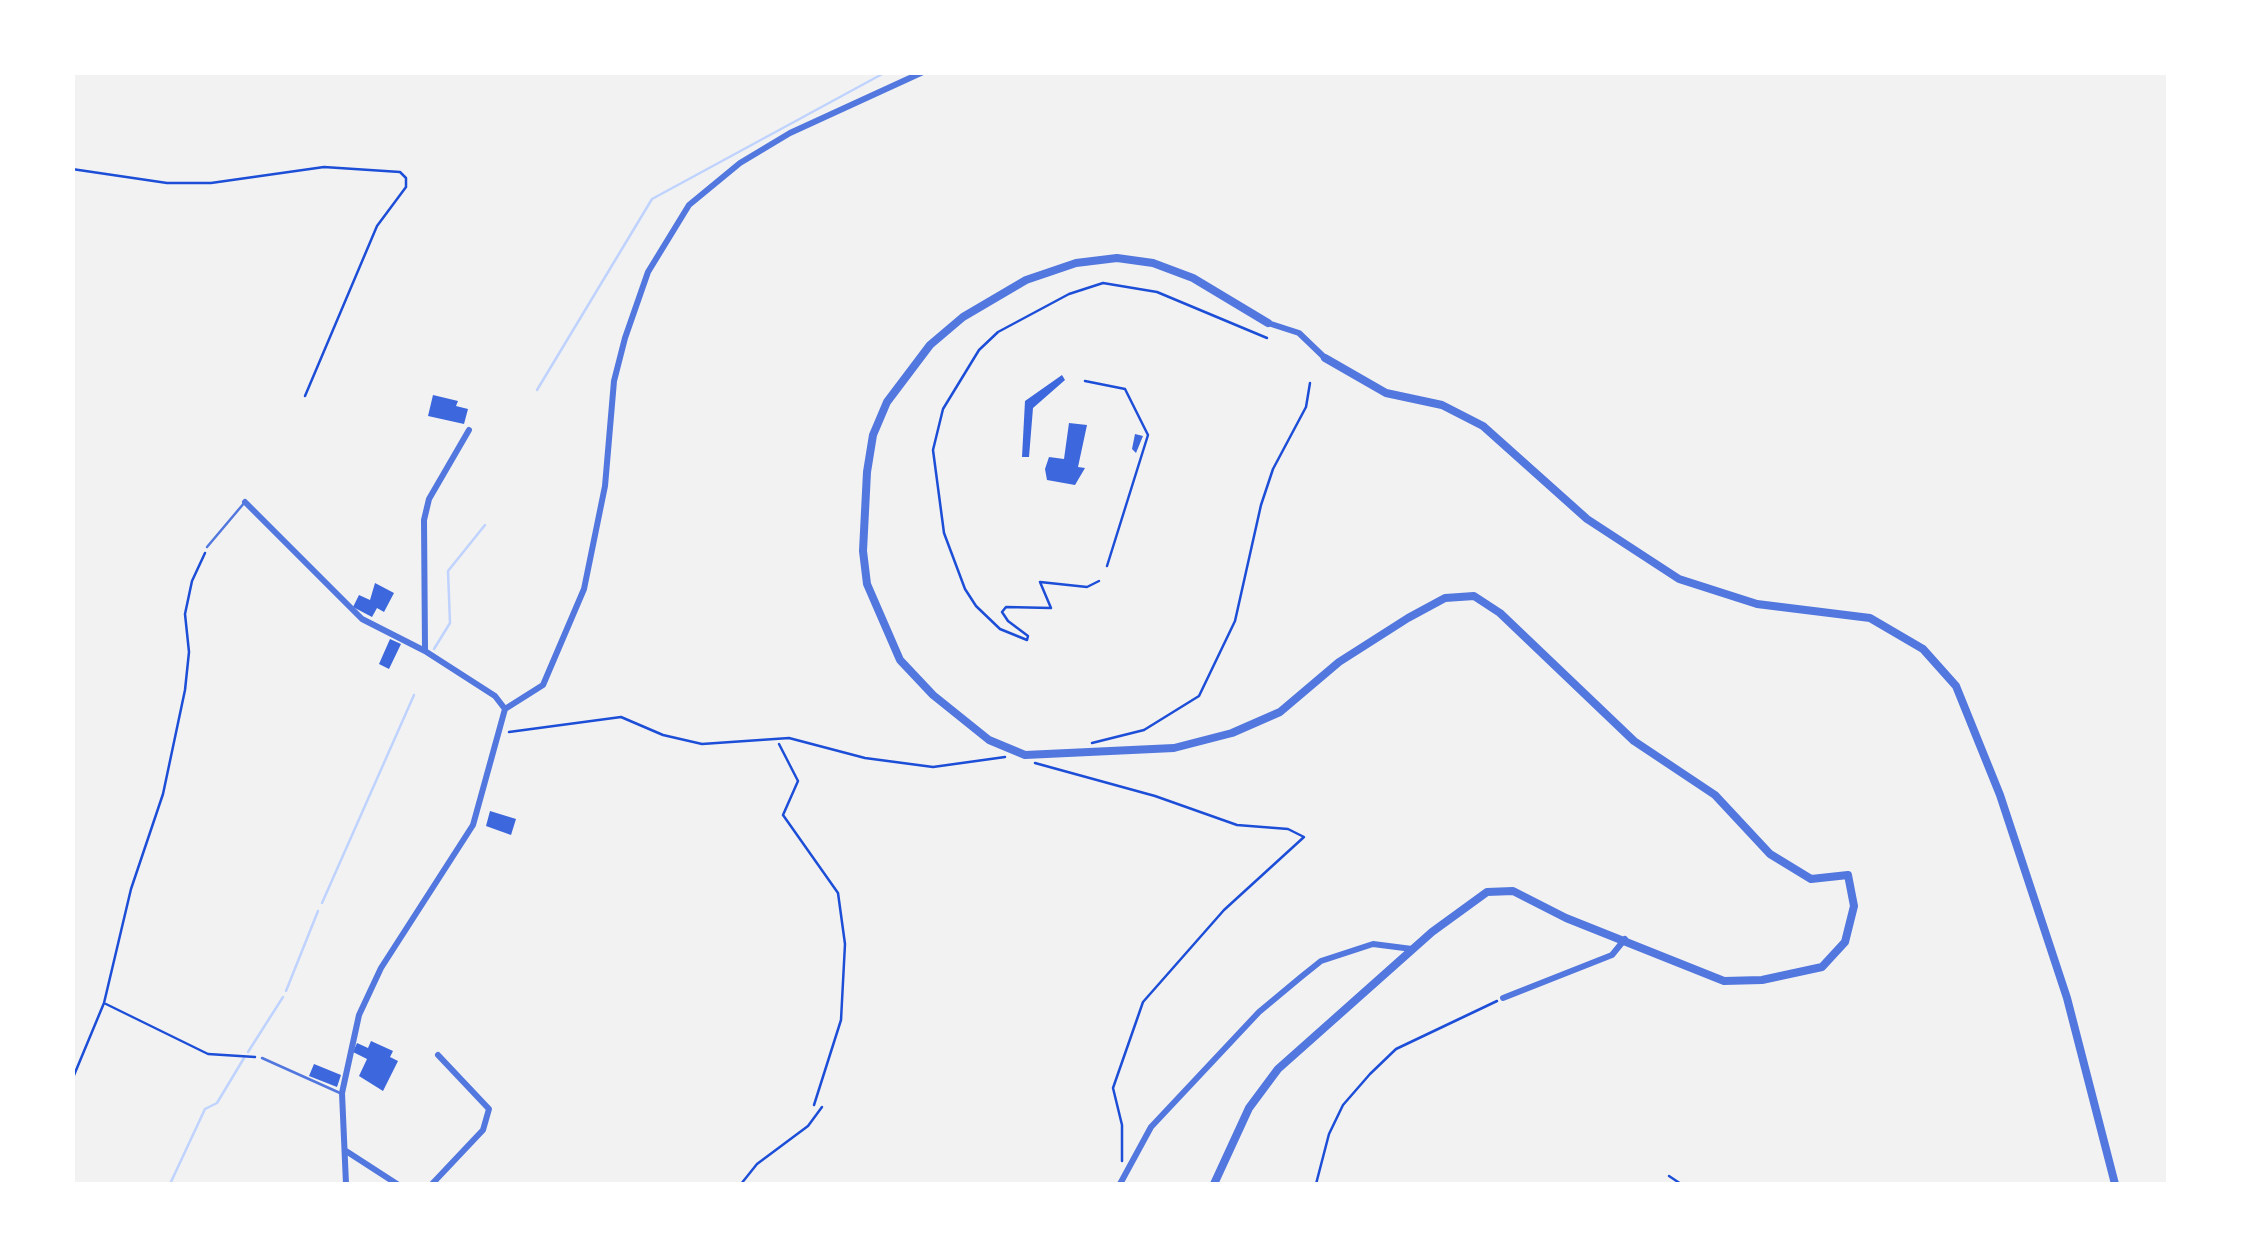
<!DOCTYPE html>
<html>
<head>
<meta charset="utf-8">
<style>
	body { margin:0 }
	#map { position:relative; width:2241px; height:1257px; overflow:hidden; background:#f2f2f2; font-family:"PT Sans",sans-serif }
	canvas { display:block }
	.frame { position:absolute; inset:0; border:75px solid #fff; pointer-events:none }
</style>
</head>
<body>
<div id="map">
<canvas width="2241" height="1257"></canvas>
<div class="frame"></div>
</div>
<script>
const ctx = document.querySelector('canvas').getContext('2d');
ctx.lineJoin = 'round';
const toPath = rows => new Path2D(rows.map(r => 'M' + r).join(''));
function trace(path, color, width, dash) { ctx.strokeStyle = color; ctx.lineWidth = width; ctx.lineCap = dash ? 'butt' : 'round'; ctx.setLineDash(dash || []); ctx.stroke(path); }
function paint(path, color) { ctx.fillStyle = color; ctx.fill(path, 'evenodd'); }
trace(toPath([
	[537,390,652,199,886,72],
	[434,649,450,623,448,571,485,525],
	[322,903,414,695],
	[286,991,318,911],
	[248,1052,283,997],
	[170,1184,205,1109,217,1103,244,1058]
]), '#bfd3fe', 2.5);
paint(toPath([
	[1062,375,1065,380,1033,408,1029,457,1022,457,1025,401],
	[433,395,458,401,456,406,468,409,464,424,428,416],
	[1069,423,1087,425,1078,467,1085,468,1075,485,1047,480,1045,469,1049,457,1064,459],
	[1135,434,1143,436,1136,453,1132,449],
	[375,583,394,593,384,612,377,608,372,617,353,607,359,595,370,600],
	[390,639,401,644,389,669,379,664],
	[490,811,516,819,511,835,486,826],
	[371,1041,393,1051,390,1057,398,1061,383,1091,359,1076,367,1059,353,1052,357,1043,368,1048],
	[314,1064,341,1075,337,1087,309,1076]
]), '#3d67dc');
trace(toPath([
	[72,169,167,183,211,183,324,167,400,172,406,178,406,187,377,226,305,396],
	[1085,381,1125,389,1148,435,1107,566],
	[1099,581,1087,587,1040,582,1051,608,1006,607,1002,612,1008,621,1028,636,1027,640,1000,629,976,606,965,589,944,533,933,450,943,409,979,350,998,332,1069,294,1103,283,1157,292,1267,338],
	[509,732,621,717,663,735,702,744,789,738,865,758,933,767,1005,757],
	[1092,743,1144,730,1199,696,1235,621,1261,505,1273,469,1306,407,1310,383],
	[779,744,798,781,783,815,838,893,845,944,841,1020,814,1105],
	[1035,763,1155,796,1237,825,1288,829,1304,837,1224,910,1143,1002,1113,1088,1122,1125,1122,1161],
	[106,1004,208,1054,255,1057],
	[72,1080,104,1003,131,889,163,794,185,690,189,652,185,614,192,581,205,553],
	[1669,1176,1681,1184],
	[741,1184,757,1164,808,1126,822,1107],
	[1316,1184,1329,1134,1343,1105,1370,1074,1396,1049,1497,1001]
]), '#1d4ed8', 2.5);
trace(toPath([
	[207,547,245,502],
	[262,1058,340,1093]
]), '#5277de', 2.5);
trace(toPath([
	[1268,323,1299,333,1325,358],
	[245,502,362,619,425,651,495,696,505,709,473,825,381,968,359,1015,342,1093,346,1184],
	[425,650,424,520,429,499,469,430],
	[505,709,543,685,584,589,605,486,614,381,625,338,648,272,689,205,740,163,790,133,923,72],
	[1503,998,1612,955,1625,939],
	[346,1151,397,1184],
	[432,1184,483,1130,489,1109,438,1055],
	[1120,1184,1151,1127,1259,1012,1301,977,1321,961,1373,944,1412,949]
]), '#5277de', 6);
trace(toPath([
	[1325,358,1386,393,1442,405,1483,426,1587,519,1679,579,1757,604,1870,618,1923,649,1956,686,2000,795,2067,998,2115,1184],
	[1214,1184,1249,1108,1278,1069,1432,932,1487,892,1513,891,1566,918,1724,981,1762,980,1822,967,1845,942,1854,906,1848,875,1811,879,1770,854,1715,795,1634,741,1500,613,1474,596,1445,598,1408,618,1339,662,1280,712,1232,733,1174,748,1025,755,989,740,933,695,900,660,867,584,863,551,867,472,873,435,887,402,930,345,963,317,1026,280,1076,263,1117,258,1153,263,1193,278,1268,323]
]), '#5277de', 8);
</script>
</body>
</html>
